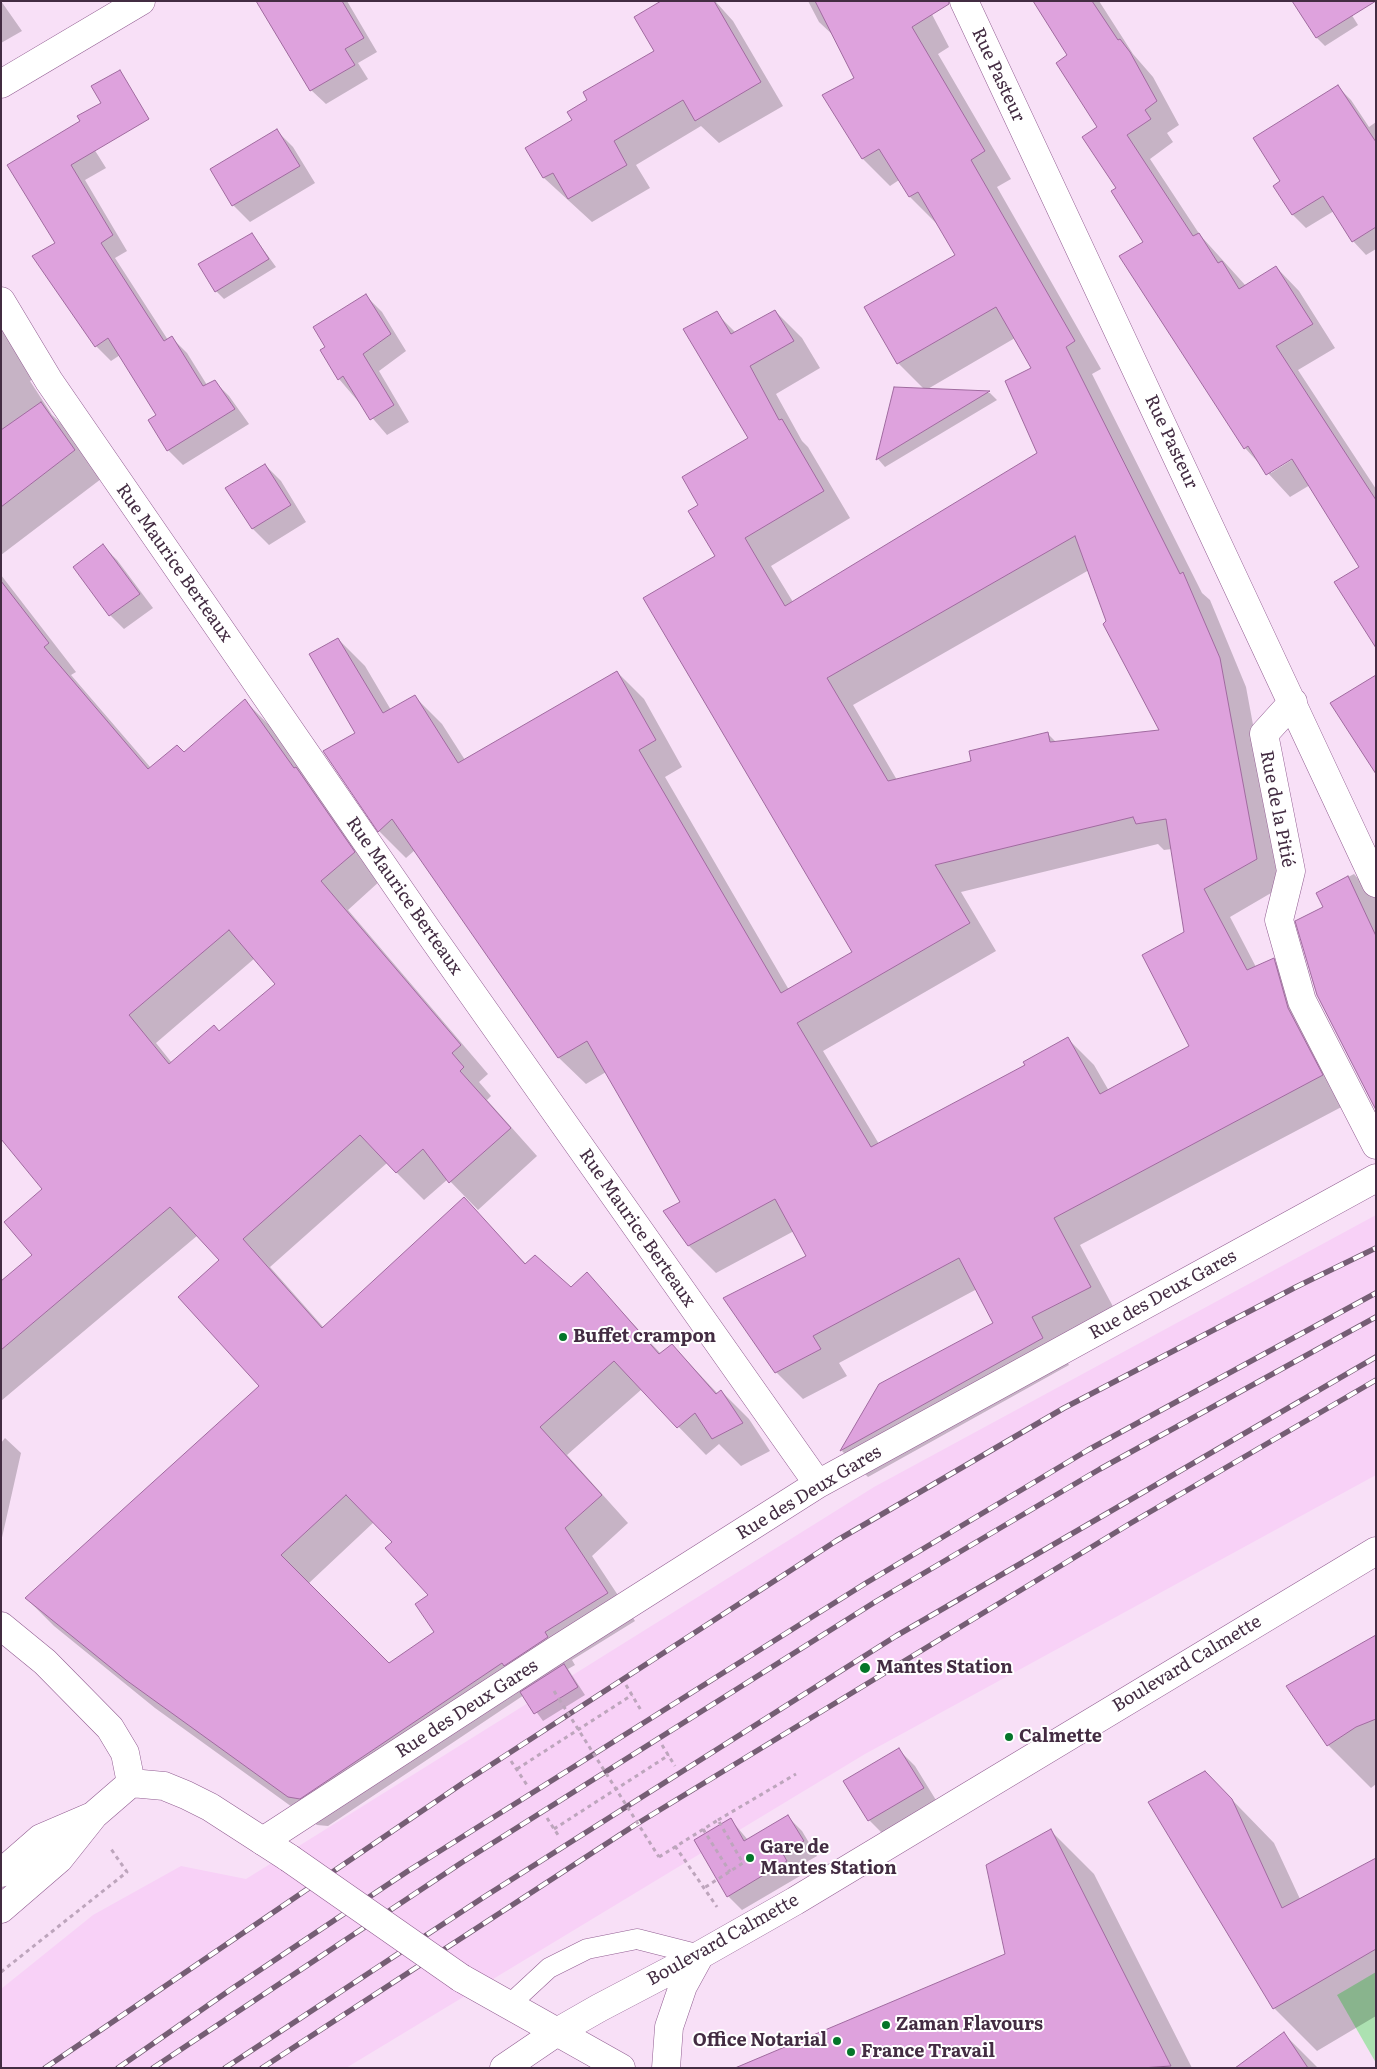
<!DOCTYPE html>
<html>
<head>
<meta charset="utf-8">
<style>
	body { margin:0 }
	#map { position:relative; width:1377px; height:2069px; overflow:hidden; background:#f8e0f7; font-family:Literata,serif }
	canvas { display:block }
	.frame { position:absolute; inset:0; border:2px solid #432c42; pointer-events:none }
</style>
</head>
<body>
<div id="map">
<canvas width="1377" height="2069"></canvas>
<div class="frame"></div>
</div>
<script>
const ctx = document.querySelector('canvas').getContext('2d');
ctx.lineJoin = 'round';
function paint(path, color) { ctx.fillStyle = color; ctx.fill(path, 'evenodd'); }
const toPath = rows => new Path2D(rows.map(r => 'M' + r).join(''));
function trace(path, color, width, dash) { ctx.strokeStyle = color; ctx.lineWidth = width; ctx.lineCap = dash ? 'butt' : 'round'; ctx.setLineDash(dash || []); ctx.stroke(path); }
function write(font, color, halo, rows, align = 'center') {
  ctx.font = font + ' Literata,serif'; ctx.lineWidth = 4; ctx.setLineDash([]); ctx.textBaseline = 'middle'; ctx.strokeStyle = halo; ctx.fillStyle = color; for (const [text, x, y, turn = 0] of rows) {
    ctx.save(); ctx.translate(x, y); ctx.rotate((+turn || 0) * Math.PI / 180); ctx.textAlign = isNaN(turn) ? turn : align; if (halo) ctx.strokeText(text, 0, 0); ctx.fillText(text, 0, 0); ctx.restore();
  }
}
paint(toPath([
	[1376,1215,1376,1475,865,1754,346,2068,1,2068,1,1989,93,1915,181,1866,246,1879,874,1487]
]), '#f8d1f7');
paint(toPath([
	[1376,1972,1376,2063,1337,1995]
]), '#ace1b1');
paint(toPath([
	[1,1,22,31,1,43],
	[257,1,347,1,377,52,358,63,368,79,326,104,311,90],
	[664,1,715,1,733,21,783,106,719,143,701,126,636,165,650,188,592,222,544,178,527,148,574,121,589,100,655,51],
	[808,1,925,1,949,47,938,54,1011,179,997,187,1101,369,1092,374,1202,593,1210,600,1246,687,1283,886,1230,917,1256,967,1273,960,1300,986,1349,1103,1080,1245,1117,1314,1058,1344,1069,1365,868,1477,842,1451,880,1385,995,1323,977,1289,839,1363,847,1376,803,1399,776,1372,808,1256,794,1231,716,1273,689,1246,682,1202,606,1072,586,1084,559,1058,415,850,406,858,379,831,325,752,357,734,338,639,365,666,391,710,415,697,442,724,465,760,617,672,644,699,682,767,665,777,789,990,854,953,700,505,750,439,716,313,736,333,775,311,802,338,820,368,776,394,802,441,808,447,850,518,771,566,793,602,1039,453,1033,369,1015,338,926,390,990,393,997,400,885,467,878,459,895,388,925,390,898,363,957,256,937,224,910,197,899,180,890,186,863,159,856,79,835,37,819,22],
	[1089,570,1108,622,1161,731,1056,742,1047,733,973,762,897,780,853,705],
	[1158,844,1164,850,1172,849,1186,933,1191,1046,1109,1091,1094,1065,1067,1038,1026,1066,879,1144,823,1051,996,951,961,892],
	[1033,1,1099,1,1133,54,1153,77,1179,125,1167,133,1173,142,1150,159,1200,235,1246,286,1276,267,1299,291,1335,348,1298,370,1376,489,1376,643,1360,567,1310,485,1290,497,1245,448,1118,188,1099,127,1069,55],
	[1296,454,1298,456,1271,473,1271,470],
	[1294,1,1343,1,1358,25,1325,46,1317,38],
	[1337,86,1351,100,1369,127,1376,122,1376,249,1366,255,1353,241,1334,211,1306,228,1292,214,1282,182],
	[277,131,293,147,315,183,250,222,233,205,212,169],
	[89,141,106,168,85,180,127,251,115,258,168,340,172,338,187,353,207,385,214,381,229,396,249,424,183,465,168,450,158,415,120,355,111,361,96,346,57,243,9,165],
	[252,234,276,267,224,299,216,291],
	[366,296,382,312,406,351,379,371,409,422,387,435,339,379,327,348],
	[1,315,36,377,30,381,52,415,69,431,101,479,1,555],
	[265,465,281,481,306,522,269,545,253,529,227,488],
	[103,546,117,560,153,608,124,629,110,615,74,567],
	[1,575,76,672,71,675,151,768,184,753,245,701,272,728,381,880,348,910,488,1074,479,1082,491,1096,487,1100,537,1156,478,1210,448,1179,424,1200,387,1163,270,1267,324,1328,464,1199,526,1264,571,1289,587,1274,661,1354,672,1345,718,1394,721,1391,749,1419,770,1451,741,1466,719,1444,706,1455,642,1389,567,1455,628,1523,592,1556,635,1621,572,1660,575,1665,568,1669,585,1695,543,1721,524,1695,328,1826,317,1825,155,1708,54,1626,27,1599,260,1386,221,1260,198,1235,1,1401,1,1283,34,1255,44,1190,1,1138],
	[255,958,277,984,219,1032,172,1063,156,1043],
	[374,1522,394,1542,430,1596,436,1633,388,1664,308,1584],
	[1354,874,1376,899,1376,1108,1325,908,1317,893],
	[5,1438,21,1453,1,1542,1,1443],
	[1376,1636,1376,1784,1371,1788,1328,1745],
	[899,1750,915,1766,939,1805,886,1837,869,1820,845,1782],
	[1205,1772,1274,1843,1300,1899,1376,1859,1376,2016,1317,2051,1274,2008,1150,1803],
	[788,1817,802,1831,817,1856,796,1868,800,1876,742,1910,728,1896,731,1820,748,1840],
	[1051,1831,1094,1874,1192,2068,750,2068,1006,1955],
	[1284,2034,1318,2068,1237,2068]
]), '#0003');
const building = toPath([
	[256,1,342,1,364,38,345,49,355,65,310,91,256,1],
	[661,1,714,1,761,82,695,121,683,100,614,141,627,165,568,199,553,173,543,178,525,148,572,120,567,112,587,100,583,92,654,51,634,17,661,1],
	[815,1,949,1,949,4,912,27,985,151,971,160,1075,341,1066,347,1180,574,1183,572,1220,658,1257,859,1204,889,1247,970,1274,958,1288,1008,1323,1075,1054,1218,1091,1287,1032,1317,1043,1338,840,1451,879,1384,993,1323,959,1258,813,1336,821,1349,775,1373,723,1298,806,1256,775,1199,688,1246,663,1211,680,1202,587,1041,558,1058,392,819,378,832,323,751,355,733,309,654,338,638,383,713,415,695,458,763,617,671,656,740,639,750,781,993,852,952,643,598,715,556,688,511,698,505,682,477,748,438,683,329,717,311,731,334,775,310,794,341,750,366,779,420,782,419,824,491,745,538,785,606,1037,453,1005,381,1031,368,996,307,897,364,864,307,955,255,918,192,909,197,879,149,862,159,822,95,854,78,815,1],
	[1075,536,1106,621,1103,624,1159,730,1050,742,1048,732,969,751,971,761,888,781,827,678,1075,536],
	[1133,817,1136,824,1166,819,1184,932,1142,955,1189,1046,1100,1094,1068,1037,1023,1062,1025,1065,871,1147,797,1023,970,923,935,865,1133,817],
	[1033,1,1092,1,1118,40,1120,39,1130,52,1157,101,1145,110,1151,119,1127,135,1193,236,1199,233,1218,263,1222,261,1239,289,1276,266,1313,324,1276,346,1376,500,1376,648,1334,582,1359,567,1292,459,1266,475,1248,446,1244,449,1119,256,1143,242,1111,191,1116,188,1082,137,1097,127,1056,63,1067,55,1033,1],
	[1292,1,1376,1,1316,38,1292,1],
	[120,70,149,119,71,165,113,235,101,243,164,341,172,336,203,386,215,380,235,409,167,451,148,420,156,415,108,338,95,347,32,256,55,243,7,165,80,121,77,116,101,103,91,86,120,70],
	[1338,85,1376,142,1376,227,1352,242,1323,196,1292,215,1273,186,1280,181,1253,138,1338,85],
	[277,129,300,166,232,206,210,169,277,129],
	[252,233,269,259,215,292,198,264,252,233],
	[366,294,391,334,363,354,394,405,370,420,343,376,338,380,320,350,325,347,313,327,366,294],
	[894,387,990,391,876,460,894,387],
	[41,402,75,450,1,507,1,430,41,402],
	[265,464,291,505,252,529,225,488,265,464],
	[103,544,140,594,109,616,73,567,103,544],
	[1,581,49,643,44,647,148,769,177,745,184,752,245,699,294,768,296,767,355,852,321,881,461,1045,452,1053,464,1067,460,1071,511,1128,449,1183,423,1149,396,1173,360,1135,243,1239,322,1328,464,1197,525,1264,535,1255,571,1287,587,1272,659,1354,672,1344,716,1394,721,1390,743,1423,712,1439,695,1413,677,1428,614,1361,540,1427,602,1495,565,1528,608,1593,545,1632,548,1637,504,1666,502,1663,300,1799,288,1797,126,1680,25,1598,259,1386,178,1297,219,1260,170,1207,1,1350,1,1281,32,1255,4,1222,42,1189,1,1139,1,581],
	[229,930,275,984,219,1031,214,1025,169,1064,129,1015,229,930],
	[346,1495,392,1542,385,1548,428,1595,415,1604,434,1632,389,1663,281,1555,346,1495],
	[1376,675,1376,774,1330,703,1376,675],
	[1348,876,1376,936,1376,1110,1317,995,1295,921,1323,907,1316,893,1348,876],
	[1376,1635,1376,1719,1356,1727,1327,1746,1286,1686,1376,1635],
	[564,1664,578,1687,534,1714,520,1692,564,1664],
	[899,1748,924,1788,868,1821,843,1781,899,1748],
	[1205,1771,1232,1799,1282,1908,1376,1858,1376,1949,1273,2009,1148,1802,1205,1771],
	[788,1815,804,1841,783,1854,787,1861,727,1897,694,1840,731,1818,744,1841,788,1815],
	[1051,1829,1171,2066,1141,2068,735,2068,1005,1954,986,1865,1051,1829],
	[1284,2032,1308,2068,1235,2068,1284,2032]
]);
paint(building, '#dea2dd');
trace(building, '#a06a9f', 1);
const service = toPath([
	[508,2006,549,1968,587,1949,637,1939,700,1955]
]);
const minor = toPath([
	[964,1,1376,883],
	[1,84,141,1],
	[1,301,49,381,428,931,818,1484],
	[1293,702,1264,734,1291,871,1279,920,1302,1001,1376,1145],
	[263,1841,558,1649,818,1484,1376,1178],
	[504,2068,557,2032,599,2008,700,1955,795,1901,1376,1551],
	[666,2068,669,2027,683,1986,700,1955]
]);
const secondary = toPath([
	[1,1626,45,1662,110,1728,125,1753,131,1783],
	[131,1783,164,1786,186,1795,210,1807,289,1858],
	[1,1873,41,1838,90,1817],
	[1,1909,59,1859,94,1815,131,1783],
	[461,1978,621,2068]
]);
trace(service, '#915d91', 21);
trace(minor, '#915d91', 29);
trace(secondary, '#915d91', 29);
trace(toPath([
	[626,1685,642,1712],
	[554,1691,559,1699],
	[662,1745,675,1766],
	[511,1761,527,1785],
	[517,1769,632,1695],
	[547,1818,560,1838],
	[718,1820,796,1774],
	[554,1829,669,1755],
	[703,1829,730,1872],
	[675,1846,717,1907],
	[659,1857,718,1820,743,1863,704,1888],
	[1,1972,127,1872,111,1849]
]), '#bda5bc', 3, [4, 4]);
trace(service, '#fff', 20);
trace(minor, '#fff', 28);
trace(secondary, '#fff', 28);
const rail = toPath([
	[45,2068,463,1783,836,1541,1064,1408,1296,1287,1376,1248],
	[118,2068,230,1990,408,1871,866,1583,1088,1450,1376,1293],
	[153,2068,461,1863,875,1602,1100,1469,1376,1317],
	[225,2068,484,1897,896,1636,1376,1357],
	[262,2068,635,1825,1131,1523,1376,1380]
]);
trace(rail, '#755e74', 5.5);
trace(rail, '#fff', 4, [11]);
const secondaryBridge = toPath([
	[289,1858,461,1978]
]);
trace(secondaryBridge, '#915d91', 29, []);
trace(toPath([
	[559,1699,659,1857]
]), '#bda5bc', 3, [4, 4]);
trace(secondaryBridge, '#fff', 28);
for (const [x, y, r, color] of [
	[563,1337,5,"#047529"],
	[865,1668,6,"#047529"],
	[1009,1737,5,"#047529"],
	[750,1858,5,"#047529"],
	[886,2025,5,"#047529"],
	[837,2041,5,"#047529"],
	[851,2052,5,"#047529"]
]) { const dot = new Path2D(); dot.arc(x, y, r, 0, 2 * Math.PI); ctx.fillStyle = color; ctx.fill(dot); trace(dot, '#fff', 2); }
write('18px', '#432c42', '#fff', [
	["Rue Pasteur",998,75,65],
	["Rue Pasteur",1171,442,65],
	["Rue Maurice Berteaux",174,563,55],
	["Rue de la Pitié",1277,809,79],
	["Rue Maurice Berteaux",404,896,55],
	["Rue Maurice Berteaux",637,1228,55],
	["Rue des Deux Gares",1163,1295,-29],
	["Rue des Deux Gares",809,1493,-31],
	["Boulevard Calmette",1187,1664,-31],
	["Rue des Deux Gares",467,1709,-33],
	["Boulevard Calmette",723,1940,-29]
]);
write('bold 18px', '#432c42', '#fff', [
	["Buffet crampon",573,1337],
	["Mantes Station",876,1668],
	["Calmette",1019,1737],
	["Gare de",760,1848],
	["Mantes Station",760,1869],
	["Zaman Flavours",896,2025],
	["Office Notarial",827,2041,"right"],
	["France Travail",861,2052]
], 'left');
</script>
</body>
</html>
